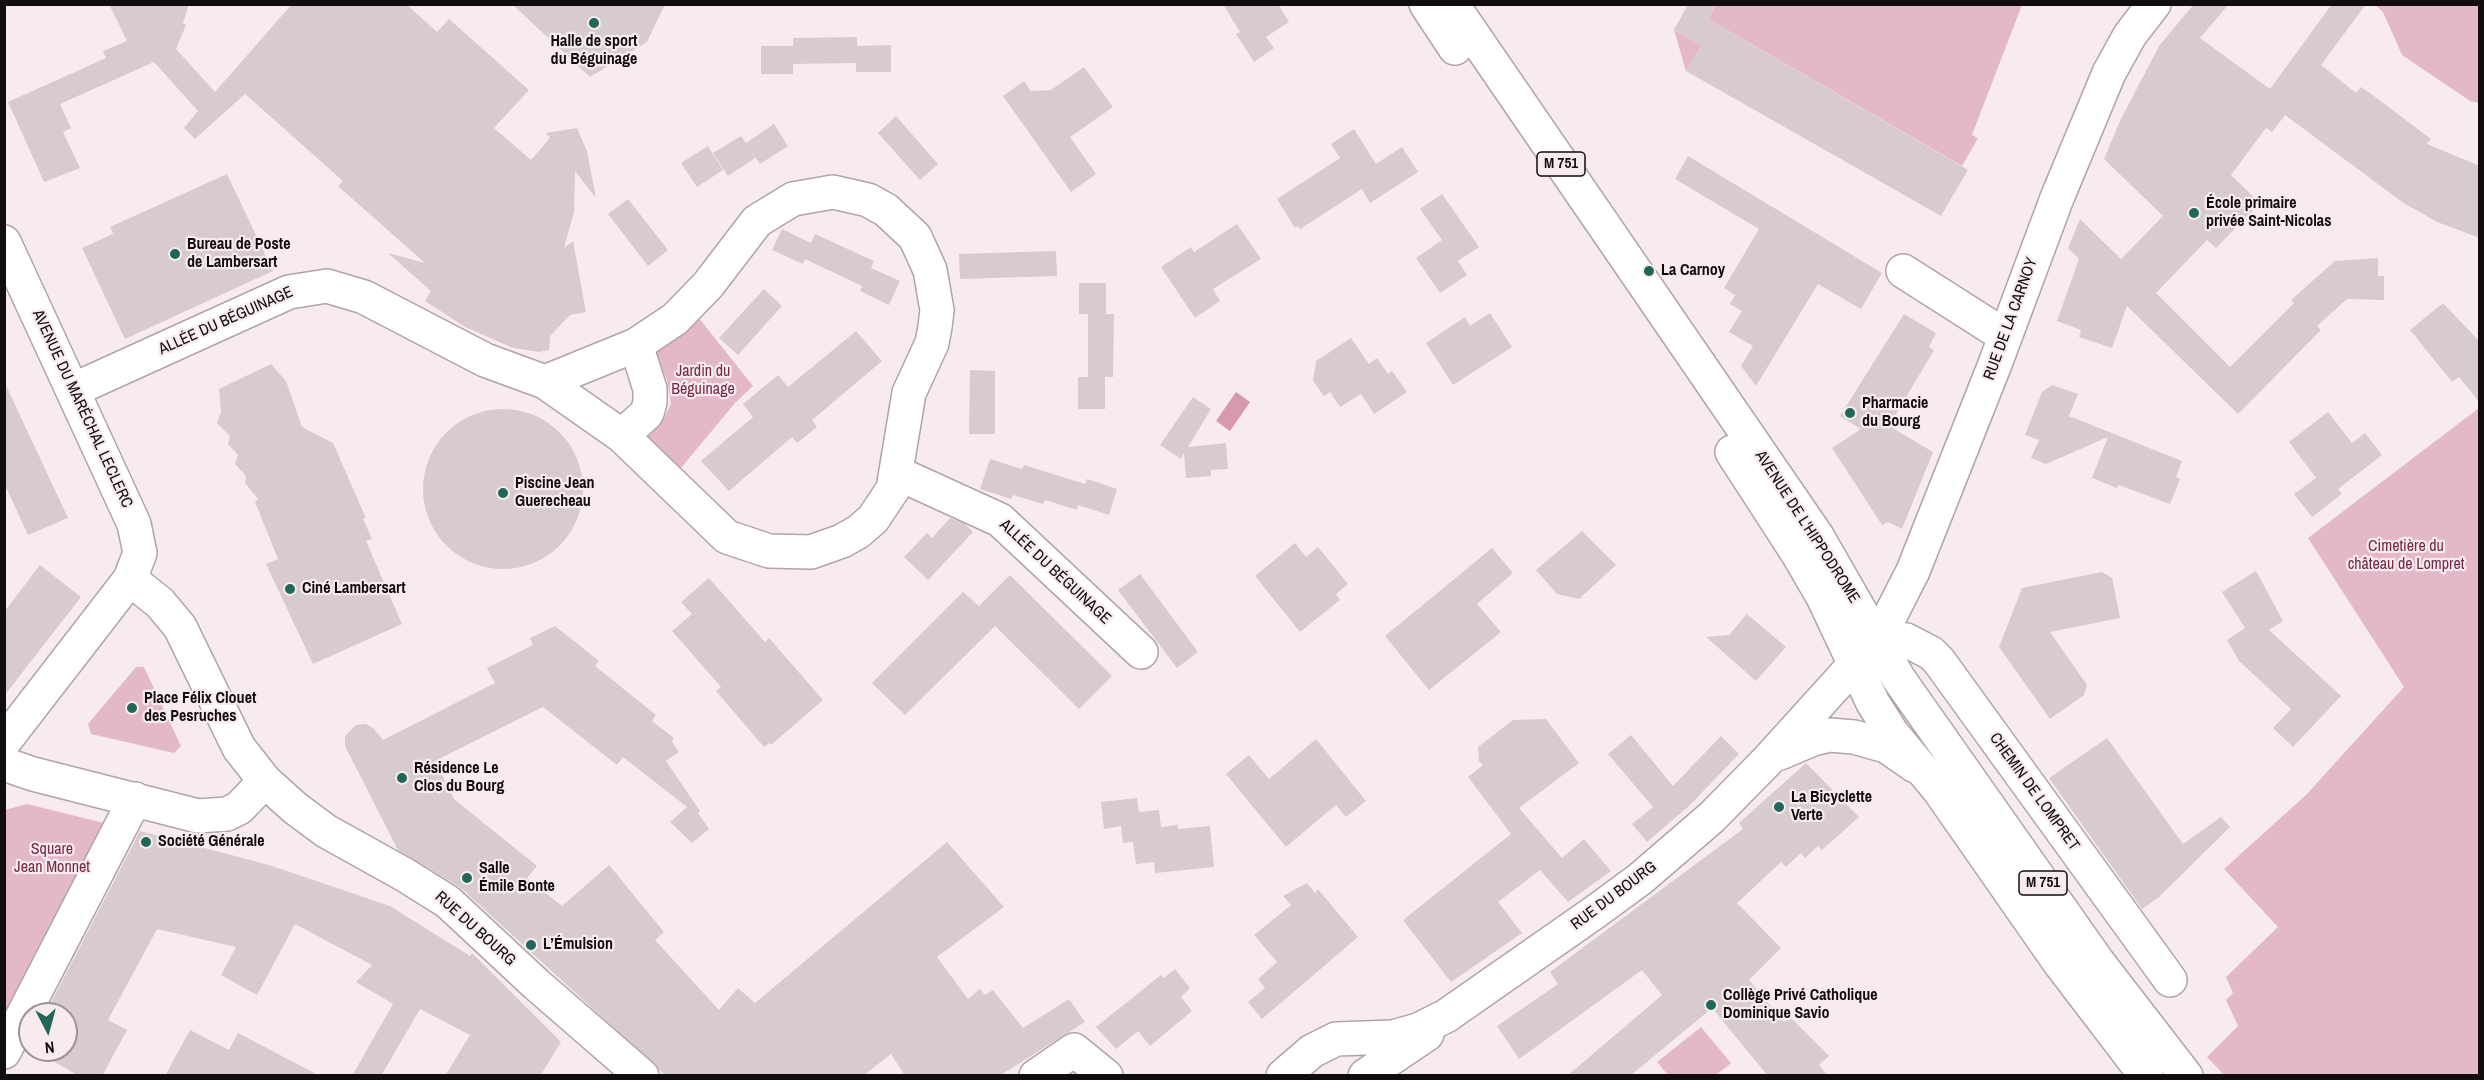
<!DOCTYPE html>
<html>
<head>
<meta charset="utf-8">
<style>
	body { margin:0 }
	#map { position:relative; width:2484px; height:1080px; overflow:hidden; background:#f8ebee; font-family:"Archivo Narrow",sans-serif }
	canvas { display:block }
	.frame { position:absolute; inset:0; border:6px solid #110c0e; pointer-events:none }
	.north { position:absolute; left:18px; top:1002px; width:60px; height:60px; box-sizing:border-box; background:#f8ebee; border:2px solid #9c9294; border-radius:50%; rotate:174deg; font-size:16px; font-weight:700; line-height:24px; text-align:center; color:#110c0e }
	.north::after { content:''; display:block; margin:auto; width:21px; height:27px; background:#20665a; clip-path:polygon(50% 0,100% 100%,50% 72%,0 100%) }
</style>
</head>
<body>
<div id="map">
<canvas width="2484" height="1080"></canvas>
<div class="frame"></div>
<div class="north">N</div>
</div>
<script>
const ctx = document.querySelector('canvas').getContext('2d');
ctx.lineJoin = 'round';
function paint(path, color) { ctx.fillStyle = color; ctx.fill(path, 'evenodd'); }
const toPath = rows => new Path2D(rows.map(r => 'M' + r).join(''));
function trace(path, color, width, dash) { ctx.strokeStyle = color; ctx.lineWidth = width; ctx.lineCap = dash ? 'butt' : 'round'; ctx.setLineDash(dash || []); ctx.stroke(path); }
function write(font, color, halo, rows, align = 'center') {
  ctx.font = font + ' "Archivo Narrow",sans-serif'; ctx.lineWidth = 4.5; ctx.setLineDash([]); ctx.textBaseline = 'middle'; ctx.strokeStyle = halo; ctx.fillStyle = color; for (const [text, x, y, turn = 0] of rows) {
    ctx.save(); ctx.translate(x, y); ctx.rotate((+turn || 0) * Math.PI / 180); ctx.textAlign = isNaN(turn) ? turn : align; if (halo) ctx.strokeText(text, 0, 0); ctx.fillText(text, 0, 0); ctx.restore();
  }
}
paint(toPath([
	[1716,5,2022,5,1972,135,1978,138,1962,166,1715,23,1686,71,1674,30,1695,42],
	[2375,5,2479,5,2479,103,2470,101,2402,55,2383,12],
	[698,317,753,386,735,403,681,468,645,438,662,422,671,404,667,380,654,350],
	[2479,408,2479,1075,2224,1075,2207,1057,2238,1026,2226,1000,2233,993,2226,977,2278,927,2224,869,2306,795,2404,687,2308,538],
	[136,667,144,667,181,746,174,753,91,734,88,724],
	[27,804,120,827,5,1052,5,810],
	[1701,1027,1731,1063,1716,1075,1668,1075,1657,1062]
]), '#e4b9c6');
paint(toPath([
	[1236,392,1250,402,1230,431,1216,421]
]), '#d799ac');
paint(toPath([
	[109,4,189,4,183,23,186,25,176,49,215,92,292,4,406,4,437,32,449,19,529,90,494,128,531,160,550,138,546,133,577,128,587,151,596,198,575,171,574,212,564,248,573,241,586,312,570,315,550,336,549,350,539,352,513,348,465,327,425,301,431,291,388,253,425,263,338,186,343,181,245,94,195,139,184,128,198,111,154,62,60,104,71,128,63,132,80,168,44,182,8,102,106,58,103,51,127,41],
	[512,4,665,4,647,42,590,77],
	[1223,4,1278,4,1289,22,1266,37,1274,48,1254,62,1236,34,1240,32],
	[1688,4,1716,4,1708,19,1968,170,1941,216,1686,71,1701,46,1674,30],
	[2194,4,2229,4,2200,38,2270,89,2332,4,2366,4,2321,65,2356,93,2361,87,2374,96,2431,139,2427,144,2480,166,2480,238,2437,222,2402,202,2285,115,2272,132,2266,128,2231,175,2260,203,2216,248,2207,240,2156,293,2230,367,2294,303,2291,300,2335,261,2378,258,2378,276,2384,276,2384,300,2347,299,2317,326,2321,330,2238,414,2127,306,2112,348,2079,337,2081,330,2057,321,2079,259,2068,248,2080,219,2121,259,2163,216,2104,159,2120,121,2159,46],
	[857,37,857,46,891,45,891,72,856,72,856,63,793,64,793,74,761,74,761,46,793,46,793,54,793,38],
	[1084,67,1113,107,1070,137,1096,174,1071,192,1003,96,1024,81,1031,91,1051,90],
	[896,116,938,164,920,180,878,133],
	[774,124,788,146,760,164,748,147,755,158,728,176,713,153,741,136,746,143],
	[1354,129,1376,164,1402,147,1418,172,1370,203,1362,189,1300,229,1298,226,1295,228,1277,199,1340,158,1331,144],
	[708,146,723,170,697,187,681,163],
	[1688,156,1882,273,1861,309,1818,284,1756,386,1741,366,1753,346,1729,332,1742,311,1730,304,1735,295,1724,288,1759,229,1675,179],
	[227,174,273,271,125,339,82,248,113,234,110,227],
	[1442,194,1479,247,1458,261,1467,275,1440,293,1416,258,1442,240,1420,209],
	[628,199,668,250,648,266,608,214],
	[1237,224,1261,259,1213,289,1220,301,1195,318,1161,267,1191,247,1194,252],
	[782,229,811,243,815,234,874,261,871,268,900,281,889,305,860,291,862,286,805,259,803,264,772,250],
	[1056,251,1057,276,960,279,959,254],
	[1079,283,1106,283,1106,314,1114,314,1113,377,1105,377,1105,409,1078,409,1078,377,1103,377,1088,377,1088,314,1079,314],
	[764,289,782,306,738,355,719,338],
	[2443,303,2480,342,2480,403,2459,377,2452,382,2410,330],
	[1490,313,1512,347,1453,385,1426,343,1465,317,1470,326],
	[1904,314,1936,333,1929,347,1934,350,1889,426,1933,452,1902,529,1888,522,1882,525,1832,448,1861,429,1840,416],
	[856,331,882,361,812,420,817,427,797,443,792,437,729,491,701,461,753,417,743,404,778,375,788,387],
	[1351,338,1369,364,1377,358,1388,374,1392,371,1407,392,1374,414,1361,394,1340,407,1330,392,1324,396,1313,381,1316,361],
	[271,364,286,381,302,427,333,443,366,518,363,519,372,539,366,541,402,624,313,664,266,564,278,559,255,502,258,499,245,483,246,476,235,464,238,455,228,444,230,436,217,423,221,412,219,389],
	[970,370,995,371,995,434,969,434],
	[4,381,68,518,28,535,4,483],
	[2052,385,2078,394,2069,416,2182,461,2176,477,2180,479,2170,504,2119,485,2117,488,2092,478,2108,437,2046,464,2031,458,2039,440,2025,435,2042,392],
	[1193,397,1211,409,1188,447,1226,443,1228,469,1211,470,1211,476,1186,478,1184,453,1181,459,1160,445],
	'423 489a80 80 0 1 1 160 0a80 80 0 1 1-160 0Z',
	[2328,412,2352,443,2365,433,2382,455,2338,489,2342,494,2312,517,2294,494,2316,478,2289,442],
	[990,459,1022,469,1024,465,1085,484,1087,479,1117,489,1109,515,1078,505,1077,510,1045,500,1043,504,1013,495,1011,499,980,489],
	[950,518,965,524,973,532,928,580,904,557,927,533,932,538],
	[1582,531,1616,565,1579,599,1557,594,1536,570],
	[1295,543,1306,557,1318,547,1348,584,1336,594,1340,600,1300,632,1255,576],
	[1492,548,1513,573,1477,604,1501,632,1429,690,1385,636],
	[40,565,81,597,4,696,4,612],
	[2256,571,2283,621,2269,630,2341,696,2293,747,2273,728,2291,709,2239,661,2227,640,2245,628,2222,592],
	[2102,572,2112,578,2120,618,2050,632,2087,685,2084,695,2050,719,1999,647,2022,588],
	[1140,574,1198,652,1177,668,1118,590],
	[1010,575,1112,676,1079,709,995,626,905,715,872,683,963,592,979,606],
	[709,578,765,642,769,638,823,700,771,745,769,743,764,747,716,691,721,687,672,631,692,614,681,602],
	[1747,614,1786,647,1756,681,1706,637,1729,635],
	[555,626,599,661,595,666,656,715,652,721,674,738,672,742,679,752,666,761,700,811,698,813,709,829,692,843,670,822,687,807,623,757,617,765,543,707,435,761,454,799,537,866,527,878,562,906,609,865,664,932,655,940,719,1010,738,988,755,1003,947,842,1004,907,937,957,968,999,980,989,985,995,993,990,1023,1028,1069,999,1085,1022,999,1076,905,1076,891,1054,863,1076,666,1076,461,888,398,850,345,746,345,736,356,725,366,724,373,728,383,740,495,683,487,668,533,645,530,638],
	[1546,719,1579,763,1519,808,1562,858,1584,839,1611,871,1568,902,1540,870,1498,902,1522,933,1451,982,1403,920,1511,834,1468,777,1483,765,1479,761,1478,747,1513,720],
	[1631,735,1673,786,1721,736,1739,754,1689,806,1647,842,1632,824,1653,807,1608,754],
	[2107,738,2183,844,2221,817,2230,827,2158,898,2142,909,2049,778],
	[1316,739,1366,801,1346,817,1336,805,1286,847,1226,774,1249,755,1269,779],
	[1806,763,1859,817,1822,850,1818,846,1805,858,1801,853,1786,867,1781,862,1737,903,1781,948,1749,980,1784,1022,1790,1017,1829,1056,1819,1065,1828,1076,1768,1076,1712,1008,1630,1076,1567,1076,1662,995,1642,970,1519,1059,1497,1026,1558,984,1550,972,1743,829,1739,823],
	[1137,798,1139,812,1159,810,1161,827,1178,825,1178,829,1210,826,1214,867,1155,873,1154,862,1136,864,1133,842,1123,843,1121,826,1104,829,1101,802],
	[140,831,269,865,390,906,470,956,472,953,561,1042,540,1076,445,1076,470,1035,420,1009,381,1076,352,1076,393,1004,356,982,372,965,295,924,257,995,221,975,236,947,157,929,108,1020,127,1030,102,1076,79,1076,34,1050,66,1050,66,1014,45,1014],
	[1307,883,1315,893,1318,889,1358,937,1262,1019,1248,1002,1265,988,1258,979,1277,962,1254,935,1291,905,1283,896],
	[1175,969,1190,988,1181,997,1192,1011,1150,1046,1138,1031,1116,1049,1096,1027,1161,975,1164,978],
	[190,1030,229,1050,238,1033,320,1076,165,1076]
]), '#d8cbcf');
const minor = toPath([
	[4,242,134,524,140,553,130,579,4,742],
	[1903,271,2005,336],
	[73,390,289,292,327,286,364,297,485,360,545,382,622,436,727,537,769,551,811,552,842,541,858,532,873,519,893,489,909,393,932,343,935,327,937,310,930,270,915,237,886,210,868,200,833,192,793,199,757,221,708,285,675,319,636,345,545,382],
	[622,436,647,413,650,402,650,389,636,345],
	[897,473,1000,520,1141,652],
	[130,579,160,603,180,627,239,748,265,781,295,808,326,831,405,875,448,902,536,984,642,1076],
	[1876,637,1906,640,1931,653,1939,661,2170,980],
	[1780,753,1813,739,1830,735,1854,737,1886,746,1915,766],
	[4,764,33,774,198,816,227,814,239,808,265,781],
	[4,1052,135,799],
	[1036,1076,1074,1050,1106,1076],
	[1283,1076,1312,1051,1336,1039,1393,1037,1418,1030,1446,1016,1595,912,1640,879,1712,817,1768,760,1854,665,1887,622,1913,571,1995,364,2057,198,2109,73,2130,35,2154,4],
	[1365,1076,1427,1034]
]);
const major = toPath([
	[1426,4,1455,48],
	[1452,4,1817,536,1899,679,2098,962,2186,1076],
	[1732,452,1798,554,1823,597,1873,703,1892,733,1939,790,2059,962,2146,1076]
]);
trace(minor, '#b1a4a8', 36);
trace(major, '#b1a4a8', 36);
trace(minor, '#fff', 33);
trace(major, '#fff', 33);
for (const [x, y, r, color] of [
	[594,23,6,"#20665a"],
	[2194,213,6,"#20665a"],
	[175,254,6,"#20665a"],
	[1649,271,6,"#20665a"],
	[1850,413,6,"#20665a"],
	[503,493,6,"#20665a"],
	[290,589,6,"#20665a"],
	[132,708,6,"#20665a"],
	[402,778,6,"#20665a"],
	[1779,807,6,"#20665a"],
	[146,842,6,"#20665a"],
	[467,878,6,"#20665a"],
	[531,945,6,"#20665a"],
	[1711,1005,6,"#20665a"]
]) { const dot = new Path2D(); dot.arc(x, y, r, 0, 2 * Math.PI); ctx.fillStyle = color; ctx.fill(dot); trace(dot, '#f8ebee', 2); }
for (const [x, y, w] of [
	[1561,164,48],
	[2043,883,48]
]) { const box = new Path2D(); box.roundRect(x - w / 2, y - 12, w, 24, 4.5); ctx.fillStyle = '#f8ebee'; ctx.fill(box); trace(box, '#110c0e', 1.5); }
write('bold 15px', '#110c0e', null, [
	["M 751",1561,164],
	["M 751",2043,883]
]);
write('bold 16px', '#110c0e', '#f8ebee', [
	["Halle de sport",594,42,"center"],
	["du Béguinage",594,60,"center"],
	["École primaire",2206,204],
	["privée Saint-Nicolas",2206,222],
	["Bureau de Poste",187,245],
	["de Lambersart",187,263],
	["La Carnoy",1661,271],
	["Pharmacie",1862,404],
	["du Bourg",1862,422],
	["Piscine Jean",515,484],
	["Guerecheau",515,502],
	["Ciné Lambersart",302,589],
	["Place Félix Clouet",144,699],
	["des Pesruches",144,717],
	["Résidence Le",414,769],
	["Clos du Bourg",414,787],
	["La Bicyclette",1791,798],
	["Verte",1791,816],
	["Société Générale",158,842],
	["Salle",479,869],
	["Émile Bonte",479,887],
	["L’Émulsion",543,945],
	["Collège Privé Catholique",1723,996],
	["Dominique Savio",1723,1014]
], 'left');
write('16px', '#110c0e', '#f8ebee', [
	["RUE DE LA CARNOY",2011,319,-70],
	["ALLÉE DU BÉGUINAGE",226,321,-24],
	["AVENUE DU MARÉCHAL LECLERC",82,409,65],
	["AVENUE DE L'HIPPODROME",1807,527,57],
	["ALLÉE DU BÉGUINAGE",1055,572,43],
	["CHEMIN DE LOMPRET",2034,792,54],
	["RUE DU BOURG",1614,896,-37],
	["RUE DU BOURG",475,929,42]
]);
write('16px', '#722846', '#f8ebee', [
	["Jardin du",703,372],
	["Béguinage",703,390],
	["Cimetière du",2406,547],
	["château de Lompret",2406,565],
	["Square",52,850],
	["Jean Monnet",52,868]
]);
</script>
</body>
</html>
